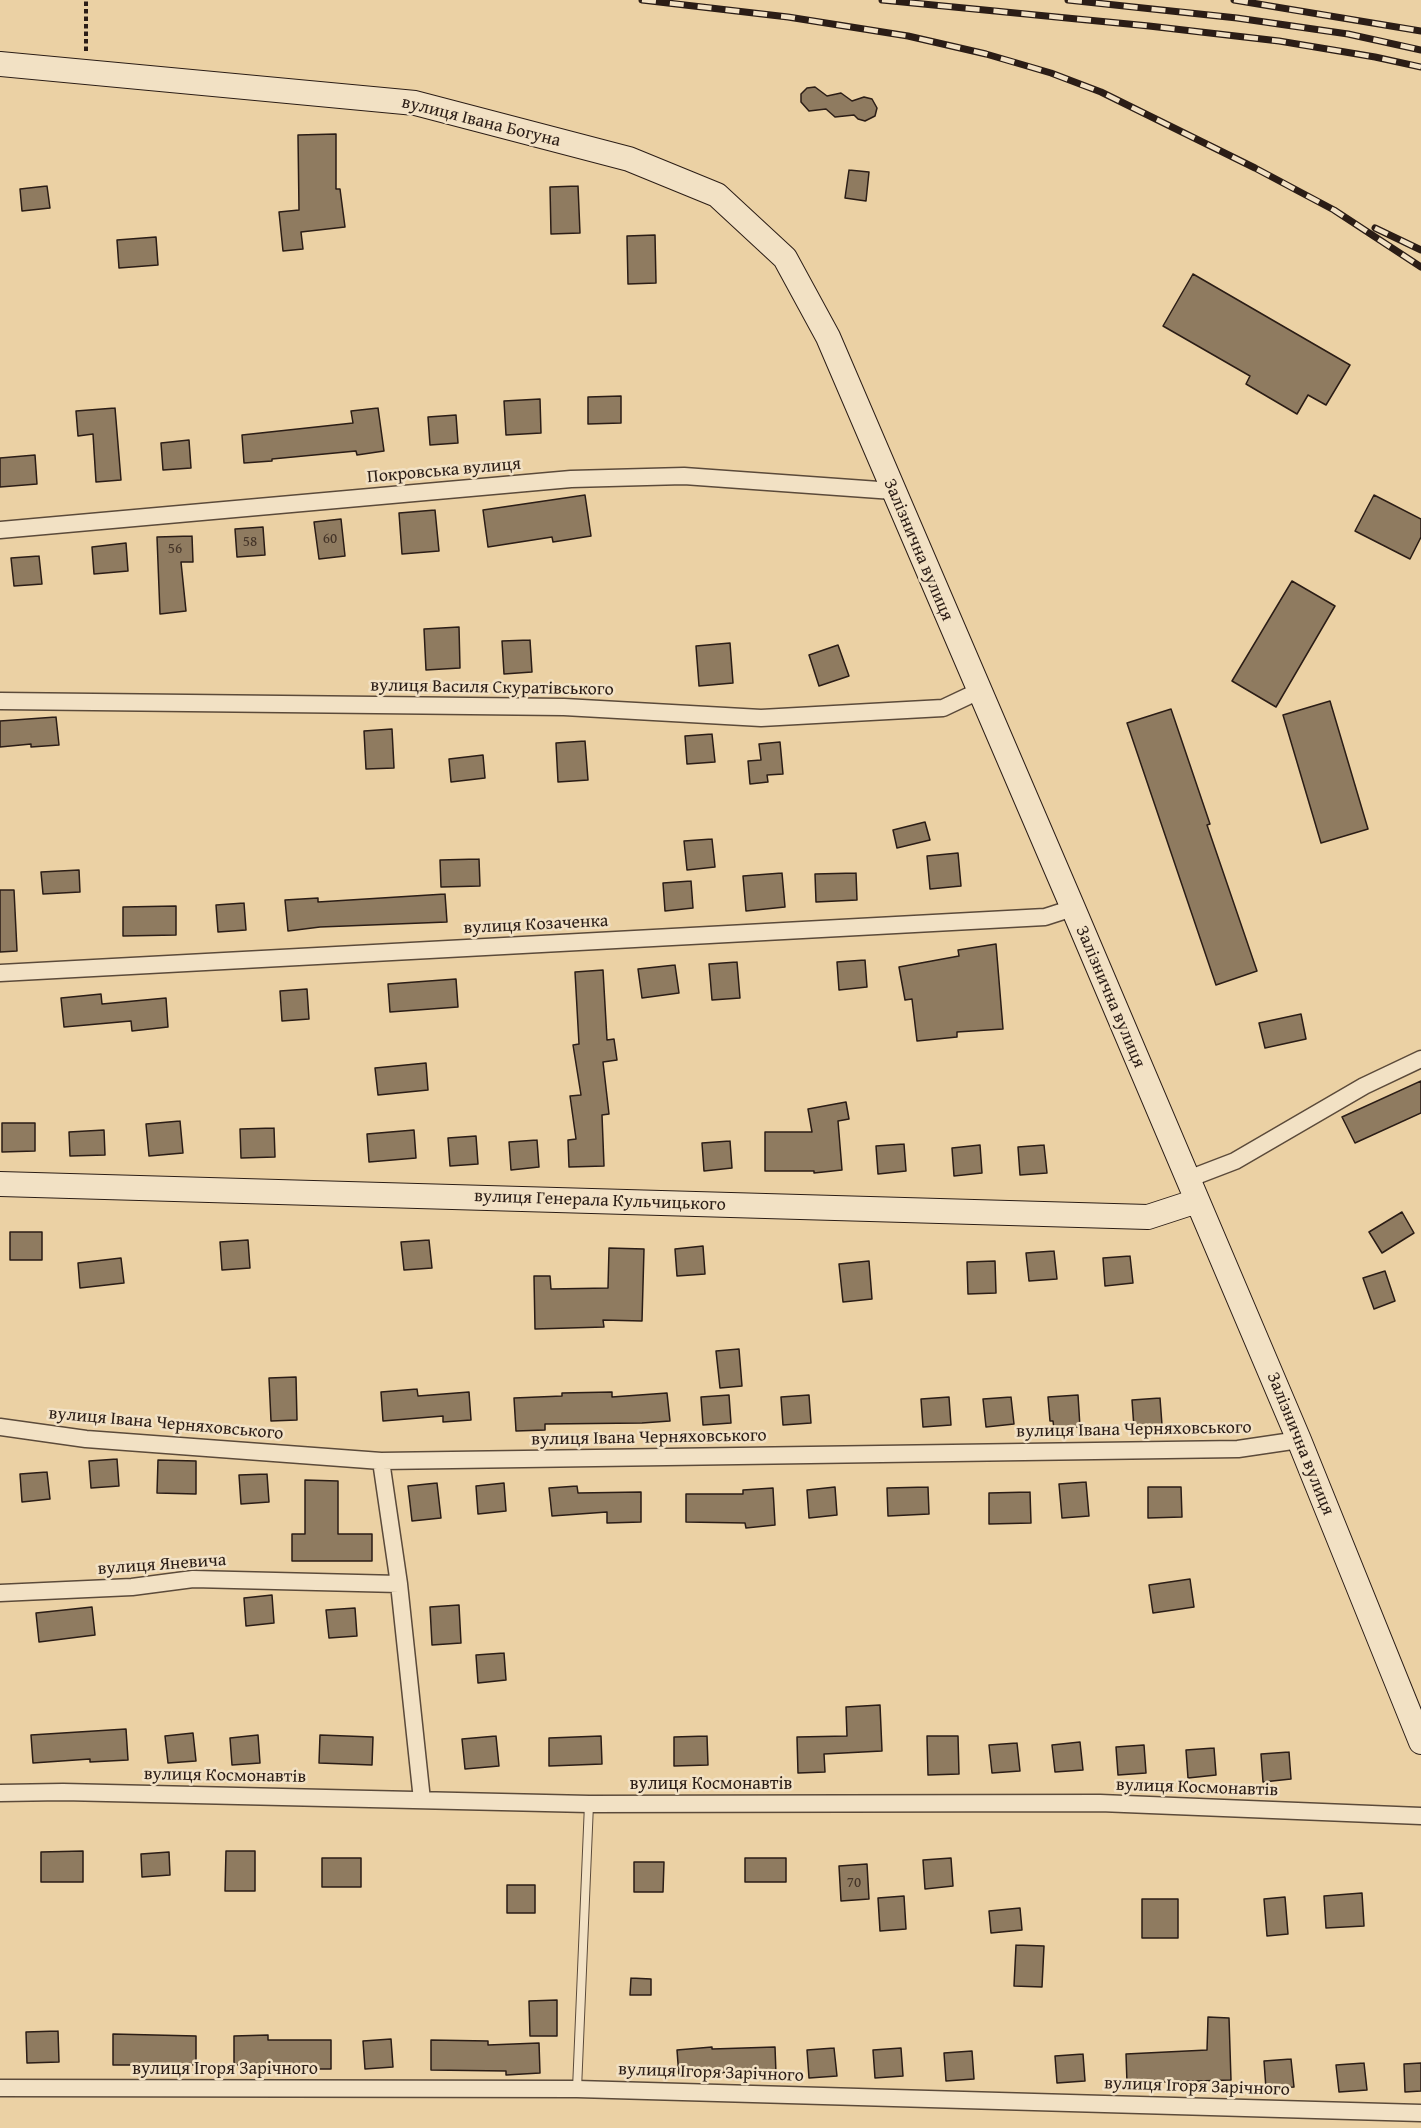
<!DOCTYPE html>
<html>
<head>
<meta charset="utf-8">
<style>
	body { margin:0 }
	canvas { display:block; background:#ebd1a4 }
</style>
</head>
<body>
<canvas width="1421" height="2128"></canvas>
<script>
const ctx = document.querySelector('canvas').getContext('2d');
ctx.lineJoin = 'round';
function paint(path, color) { ctx.fillStyle = color; ctx.fill(path, 'evenodd'); }
const toPath = rows => new Path2D(rows.map(r => 'M' + r).join(''));
function trace(path, color, width, dash) { ctx.strokeStyle = color; ctx.lineWidth = width; ctx.lineCap = dash ? 'butt' : 'round'; ctx.setLineDash(dash || []); ctx.stroke(path); }
function write(font, color, halo, rows, align = 'center') {
  ctx.font = font + ' "Gentium Book Plus",serif'; ctx.lineWidth = 5; ctx.setLineDash([]); ctx.textBaseline = 'middle'; ctx.strokeStyle = halo; ctx.fillStyle = color; for (const [text, x, y, turn = 0] of rows) {
    ctx.save(); ctx.translate(x, y); ctx.rotate((+turn || 0) * Math.PI / 180); ctx.textAlign = isNaN(turn) ? turn : align; if (halo) ctx.strokeText(text, 0, 0); ctx.fillText(text, 0, 0); ctx.restore();
  }
}
const building = toPath([
	[815,87,827,96,841,93,852,101,864,97,872,99,877,108,875,116,865,121,858,119,854,115,835,117,826,109,809,111,801,102,801,94,807,88,815,87],
	[336,134,336,189,340,189,345,227,301,232,303,249,283,251,279,212,299,210,298,135,336,134],
	[849,170,869,172,866,201,845,198,849,170],
	[47,186,50,208,22,211,20,189,47,186],
	[578,186,580,233,551,234,550,187,578,186],
	[655,235,656,283,628,284,627,236,655,235],
	[156,237,158,265,119,268,117,240,156,237],
	[1193,274,1350,365,1326,405,1308,395,1297,414,1246,384,1250,376,1163,326,1193,274],
	[621,396,621,423,588,424,588,397,621,396],
	[540,399,541,433,506,435,504,401,540,399],
	[115,408,121,480,96,482,93,434,78,436,76,411,115,408],
	[378,408,384,451,357,455,356,451,272,459,272,461,244,463,242,435,353,423,351,411,378,408],
	[456,415,458,443,430,445,428,417,456,415],
	[189,440,191,468,163,470,161,443,189,440],
	[35,455,37,484,0,487,0,458,35,455],
	[585,495,591,536,553,542,552,537,488,547,483,510,585,495],
	[1374,495,1421,519,1421,537,1410,559,1355,531,1374,495],
	[435,510,439,551,402,554,399,513,435,510],
	[341,519,345,556,319,559,314,522,341,519],
	[263,527,265,555,237,557,235,529,263,527],
	[192,536,193,562,181,562,186,611,160,614,157,537,192,536],
	[126,543,128,571,94,574,92,547,126,543],
	[39,556,42,584,14,586,11,558,39,556],
	[1292,581,1335,606,1276,707,1232,681,1292,581],
	[459,627,460,668,426,670,424,629,459,627],
	[530,640,532,672,504,674,502,641,530,640],
	[730,643,733,683,699,686,696,646,730,643],
	[838,645,849,676,819,686,809,655,838,645],
	[1330,701,1368,829,1321,843,1283,715,1330,701],
	[1171,709,1210,824,1207,825,1257,971,1216,985,1127,723,1171,709],
	[56,717,59,745,31,747,31,744,0,747,0,721,56,717],
	[392,729,394,768,366,769,364,731,392,729],
	[712,734,715,762,687,764,685,736,712,734],
	[585,741,588,780,558,782,556,743,585,741],
	[780,742,783,774,767,775,768,782,750,784,748,761,761,760,759,744,780,742],
	[483,755,485,778,451,782,449,759,483,755],
	[925,822,930,840,897,848,893,830,925,822],
	[712,839,715,867,687,870,684,841,712,839],
	[958,853,961,886,930,889,927,856,958,853],
	[479,859,480,886,441,887,440,860,479,859],
	[79,870,80,892,43,894,41,872,79,870],
	[782,873,785,907,746,911,743,876,782,873],
	[856,873,857,900,816,902,815,874,856,873],
	[691,881,693,908,665,911,663,883,691,881],
	[0,890,14,890,17,951,0,952,0,890],
	[445,894,447,922,320,927,288,931,285,900,318,898,318,902,445,894],
	[244,903,246,930,218,932,216,905,244,903],
	[176,906,176,935,123,936,123,907,176,906],
	[996,944,1003,1029,957,1032,957,1037,917,1041,912,999,905,1000,899,967,959,956,958,950,996,944],
	[865,960,867,987,839,990,837,962,865,960],
	[737,962,740,998,712,1000,709,964,737,962],
	[675,965,679,993,642,998,638,969,675,965],
	[603,970,607,1040,614,1039,617,1060,603,1062,609,1114,602,1115,604,1166,569,1167,568,1140,576,1139,570,1096,581,1095,573,1045,579,1044,575,972,603,970],
	[456,979,458,1007,390,1012,388,984,456,979],
	[307,989,309,1019,282,1021,280,991,307,989],
	[101,994,102,1004,166,998,168,1027,132,1031,131,1021,64,1027,61,998,101,994],
	[1301,1014,1306,1039,1265,1048,1259,1023,1301,1014],
	[426,1063,428,1090,378,1095,375,1068,426,1063],
	[1421,1081,1421,1113,1355,1143,1342,1117,1421,1081],
	[846,1102,849,1119,838,1121,842,1170,814,1173,814,1171,765,1171,765,1132,812,1132,808,1109,846,1102],
	[180,1121,183,1153,149,1156,146,1124,180,1121],
	[2,1123,35,1123,35,1151,2,1152,2,1123],
	[274,1128,275,1157,241,1158,240,1129,274,1128],
	[104,1130,105,1155,70,1156,69,1132,104,1130],
	[414,1130,416,1158,369,1162,367,1134,414,1130],
	[476,1136,478,1164,450,1166,448,1138,476,1136],
	[537,1140,539,1167,511,1170,509,1142,537,1140],
	[730,1141,732,1168,704,1171,702,1143,730,1141],
	[904,1144,906,1171,878,1174,876,1146,904,1144],
	[980,1145,982,1173,954,1176,952,1148,980,1145],
	[1044,1145,1047,1173,1020,1175,1018,1147,1044,1145],
	[1402,1212,1414,1233,1382,1253,1369,1232,1402,1212],
	[10,1232,42,1232,42,1260,10,1260,10,1232],
	[248,1240,250,1268,222,1270,220,1242,248,1240],
	[429,1240,432,1268,404,1270,401,1242,429,1240],
	[703,1246,705,1274,677,1276,675,1249,703,1246],
	[609,1248,644,1249,642,1321,603,1320,604,1327,535,1329,534,1276,550,1276,551,1289,608,1288,609,1248],
	[1054,1251,1057,1279,1029,1281,1026,1253,1054,1251],
	[1130,1256,1133,1283,1105,1286,1103,1258,1130,1256],
	[121,1258,124,1283,80,1288,78,1263,121,1258],
	[869,1261,872,1299,843,1302,839,1264,869,1261],
	[995,1261,996,1293,968,1294,967,1262,995,1261],
	[1385,1271,1395,1301,1374,1309,1363,1278,1385,1271],
	[739,1349,742,1386,720,1388,716,1351,739,1349],
	[296,1377,297,1420,271,1421,269,1378,296,1377],
	[417,1389,418,1396,469,1392,471,1420,443,1422,443,1416,383,1421,381,1392,417,1389],
	[612,1392,612,1397,667,1393,670,1421,642,1423,545,1424,545,1430,516,1431,514,1398,562,1396,562,1393,612,1392],
	[729,1395,731,1423,703,1425,701,1397,729,1395],
	[809,1395,811,1423,783,1425,781,1397,809,1395],
	[1078,1395,1080,1427,1054,1429,1053,1421,1050,1421,1048,1397,1078,1395],
	[949,1397,951,1425,923,1427,921,1399,949,1397],
	[1011,1397,1014,1424,986,1427,983,1399,1011,1397],
	[1160,1398,1162,1425,1134,1428,1132,1400,1160,1398],
	[117,1459,119,1486,91,1488,89,1461,117,1459],
	[158,1460,196,1461,196,1494,157,1493,158,1460],
	[47,1472,50,1499,22,1502,20,1474,47,1472],
	[267,1474,269,1502,241,1504,239,1475,267,1474],
	[305,1480,338,1481,338,1534,372,1534,372,1561,292,1561,292,1534,305,1534,305,1480],
	[1086,1482,1089,1516,1062,1518,1059,1484,1086,1482],
	[437,1483,441,1518,412,1521,408,1486,437,1483],
	[504,1483,506,1511,478,1514,476,1486,504,1483],
	[577,1486,578,1493,641,1492,641,1522,607,1523,607,1512,552,1516,549,1488,577,1486],
	[835,1487,837,1515,809,1518,807,1490,835,1487],
	[928,1487,929,1514,888,1516,887,1488,928,1487],
	[1148,1487,1181,1487,1182,1517,1148,1518,1148,1487],
	[773,1488,775,1525,746,1528,745,1523,686,1522,686,1494,743,1494,743,1490,773,1488],
	[1030,1492,1031,1523,989,1524,989,1493,1030,1492],
	[1190,1579,1194,1607,1153,1613,1149,1585,1190,1579],
	[272,1595,274,1623,246,1626,244,1598,272,1595],
	[459,1605,461,1643,432,1645,430,1607,459,1605],
	[92,1607,95,1635,39,1642,36,1613,92,1607],
	[355,1608,357,1636,329,1638,326,1610,355,1608],
	[504,1653,506,1680,478,1683,476,1655,504,1653],
	[880,1705,882,1751,824,1754,825,1772,798,1773,797,1737,847,1736,846,1707,880,1705],
	[126,1729,128,1760,90,1762,90,1759,33,1763,31,1735,126,1729],
	[193,1733,196,1761,168,1763,165,1736,193,1733],
	[258,1735,260,1763,232,1765,230,1738,258,1735],
	[320,1735,373,1737,372,1765,319,1763,320,1735],
	[496,1736,499,1766,465,1769,462,1739,496,1736],
	[601,1736,602,1764,549,1766,549,1738,601,1736],
	[707,1736,708,1765,674,1766,674,1737,707,1736],
	[927,1736,958,1736,959,1774,928,1775,927,1736],
	[1080,1742,1083,1770,1055,1772,1052,1745,1080,1742],
	[1017,1743,1020,1771,992,1773,989,1745,1017,1743],
	[1144,1745,1146,1773,1118,1775,1116,1747,1144,1745],
	[1214,1748,1216,1775,1188,1778,1186,1750,1214,1748],
	[1289,1752,1291,1779,1263,1782,1261,1754,1289,1752],
	[83,1851,83,1882,41,1882,41,1852,83,1851],
	[226,1851,255,1851,255,1891,225,1891,226,1851],
	[169,1852,170,1875,142,1877,141,1854,169,1852],
	[322,1858,361,1858,361,1887,322,1887,322,1858],
	[745,1858,786,1858,786,1882,745,1882,745,1858],
	[951,1858,953,1886,925,1889,923,1860,951,1858],
	[634,1862,664,1862,663,1892,634,1892,634,1862],
	[867,1864,869,1899,841,1901,839,1866,867,1864],
	[507,1885,535,1885,535,1913,507,1913,507,1885],
	[1362,1893,1364,1926,1326,1928,1324,1896,1362,1893],
	[904,1896,906,1929,880,1931,878,1898,904,1896],
	[1285,1897,1288,1934,1267,1936,1264,1899,1285,1897],
	[1142,1899,1178,1899,1178,1938,1142,1938,1142,1899],
	[1020,1908,1022,1930,991,1933,989,1911,1020,1908],
	[1016,1945,1044,1946,1042,1987,1014,1986,1016,1945],
	[631,1978,651,1979,651,1995,630,1995,631,1978],
	[557,2000,557,2036,530,2036,529,2001,557,2000],
	[1208,2017,1229,2018,1231,2080,1127,2083,1126,2054,1207,2050,1208,2017],
	[58,2031,59,2062,27,2063,26,2032,58,2031],
	[113,2034,196,2036,196,2065,113,2065,113,2034],
	[268,2035,268,2040,331,2040,331,2069,297,2069,297,2064,234,2065,234,2036,268,2035],
	[391,2039,393,2067,365,2069,363,2041,391,2039],
	[431,2040,488,2041,488,2045,539,2043,540,2073,506,2075,506,2071,431,2070,431,2040],
	[712,2047,712,2049,775,2047,776,2074,740,2076,739,2071,679,2077,677,2050,712,2047],
	[834,2048,837,2076,809,2078,807,2050,834,2048],
	[901,2048,903,2076,875,2078,873,2050,901,2048],
	[972,2051,974,2079,946,2081,944,2053,972,2051],
	[1083,2054,1085,2081,1057,2083,1055,2056,1083,2054],
	[1291,2059,1294,2087,1266,2089,1264,2061,1291,2059],
	[1364,2063,1367,2090,1339,2092,1336,2065,1364,2063],
	[1421,2063,1421,2091,1405,2092,1404,2064,1421,2063]
]);
paint(building, '#8f7b60');
trace(building, '#2b1d16', 1.5);
const lane = toPath([
	[577,2089,589,1804]
]);
const street = toPath([
	[0,530,571,479,684,476,893,491],
	[0,701,564,707,761,718,943,708,979,691],
	[0,973,1045,917,1073,908],
	[1188,1179,1235,1161,1364,1086,1421,1059],
	[0,1427,86,1439,381,1461,1238,1449,1299,1440],
	[381,1461,399,1584,422,1800],
	[0,1593,132,1587,193,1579,399,1584],
	[0,1793,63,1792,589,1804,1100,1803,1421,1816],
	[0,2088,577,2089,1421,2113]
]);
const secondary = toPath([
	[0,64,415,103,629,159,717,195,785,258,828,337,1073,908,1299,1440,1421,1742],
	[0,1184,1148,1217,1197,1201]
]);
trace(lane, '#5b4a3a', 10);
trace(street, '#5b4a3a', 19);
trace(secondary, '#2b1d16', 26);
trace(toPath([
	[86,51,86,0]
]), '#2b1d16', 4, [4.5, 3]);
trace(lane, '#f2e1c4', 8);
trace(street, '#f2e1c4', 16);
trace(secondary, '#f2e1c4', 24);
const rail = toPath([
	[642,0,788,17,908,36,986,54,1051,73,1101,92,1255,168,1334,210,1421,267],
	[882,0,1149,26,1279,41,1375,57,1421,67],
	[1068,0,1237,18,1348,34,1421,50],
	[1234,0,1421,31],
	[1375,228,1421,250]
]);
trace(rail, '#2b1d16', 7);
trace(rail, '#f2e1c4', 4.5, [14]);
write('15px', '#443428', null, [
	["60",330,539],
	["58",250,542],
	["56",175,549],
	["70",854,1883]
]);
write('18px', '#2b1d16', '#f2e1c4', [
	["вулиця Івана Богуна",481,122,14],
	["Покровська вулиця",444,471,-5],
	["Залізнична вулиця",918,550,67],
	["вулиця Василя Скуратівського",492,688,1],
	["вулиця Козаченка",536,925,-3],
	["Залізнична вулиця",1110,997,67],
	["вулиця Генерала Кульчицького",600,1201,2],
	["вулиця Івана Черняховського",166,1424,5],
	["вулиця Івана Черняховського",1134,1430,-1],
	["вулиця Івана Черняховського",649,1438,-1],
	["Залізнична вулиця",1300,1444,68],
	["вулиця Яневича",162,1565,-4],
	["вулиця Космонавтів",225,1776,1],
	["вулиця Космонавтів",711,1784],
	["вулиця Космонавтів",1197,1788,2],
	["вулиця Ігоря Зарічного",225,2069],
	["вулиця Ігоря Зарічного",711,2073,2],
	["вулиця Ігоря Зарічного",1197,2087,2]
]);
</script>
</body>
</html>
